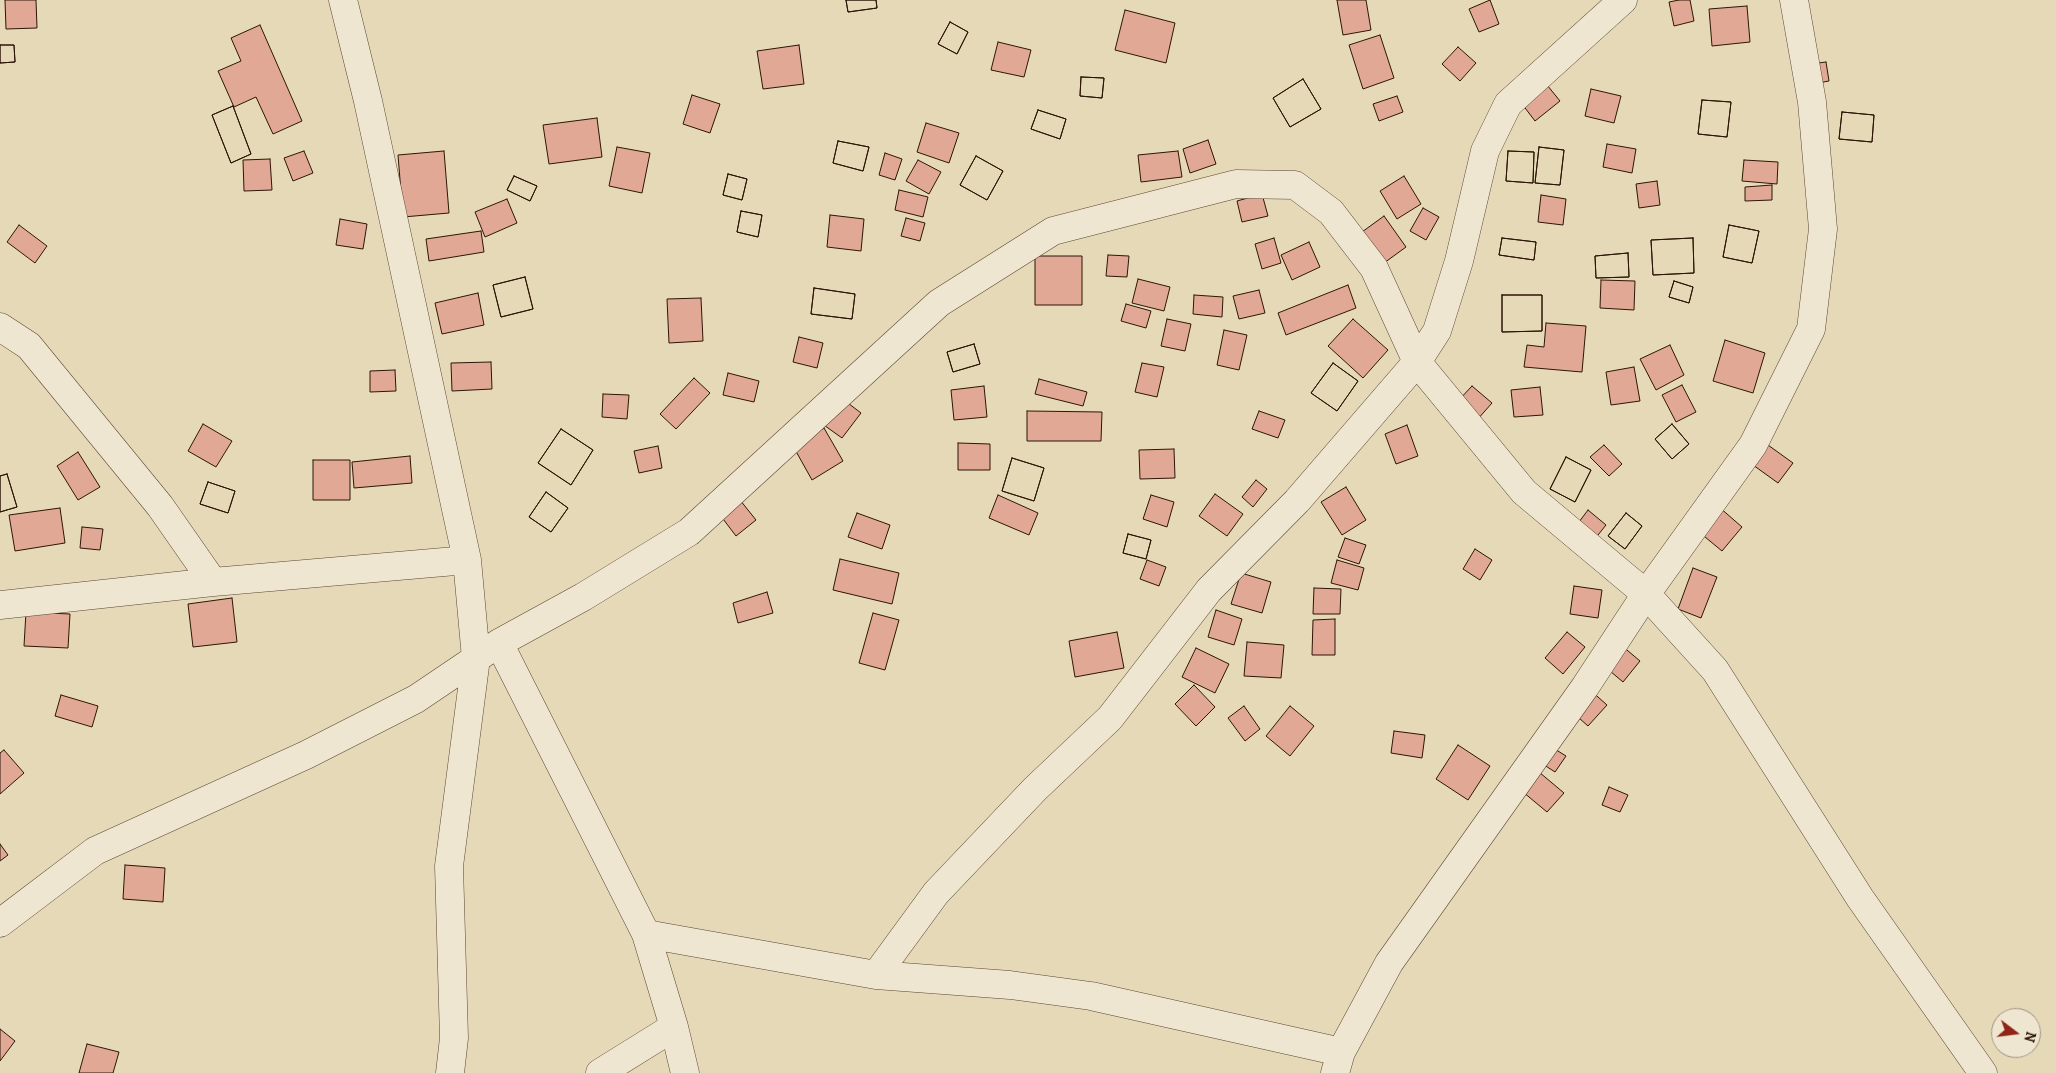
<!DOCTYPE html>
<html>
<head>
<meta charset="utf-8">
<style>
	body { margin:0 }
	#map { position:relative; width:2056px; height:1073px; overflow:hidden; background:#e6d9b8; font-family:Alegreya,serif }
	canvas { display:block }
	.north { position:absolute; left:1991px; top:1008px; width:50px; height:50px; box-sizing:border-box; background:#efe6d1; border:1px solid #a19280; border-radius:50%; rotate:105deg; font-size:14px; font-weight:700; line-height:20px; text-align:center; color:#2d1506 }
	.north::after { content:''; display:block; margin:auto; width:18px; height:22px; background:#8f2418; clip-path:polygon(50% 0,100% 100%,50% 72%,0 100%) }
</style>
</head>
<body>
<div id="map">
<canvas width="2056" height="1073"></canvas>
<div class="north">N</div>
</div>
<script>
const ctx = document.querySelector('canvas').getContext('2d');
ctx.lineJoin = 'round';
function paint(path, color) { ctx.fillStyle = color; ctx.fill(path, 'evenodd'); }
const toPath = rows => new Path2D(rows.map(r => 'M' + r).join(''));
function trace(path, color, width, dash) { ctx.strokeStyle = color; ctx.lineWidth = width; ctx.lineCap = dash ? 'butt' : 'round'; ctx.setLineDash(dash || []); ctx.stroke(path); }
const building = toPath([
	[5,0,36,0,37,28,6,29,5,0],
	[846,0,876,0,877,8,848,12,846,0],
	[846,0,876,0,877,8,848,12,846,0],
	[1337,0,1366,0,1371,30,1343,35,1337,0],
	[1490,0,1499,24,1479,32,1469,9,1490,0],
	[1679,0,1690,0,1694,21,1674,26,1669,2,1679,0],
	[1747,6,1750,42,1712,46,1709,9,1747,6],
	[1125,10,1175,23,1166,63,1115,50,1125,10],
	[950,22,968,32,957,54,938,44,950,22],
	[950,22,968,32,957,54,938,44,950,22],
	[260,25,302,121,273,134,256,97,234,107,218,71,241,61,231,38,260,25],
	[1380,35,1394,78,1363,89,1349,45,1380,35],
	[998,42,1031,50,1024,77,991,70,998,42],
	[0,45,14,45,15,62,0,63,0,45],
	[0,45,14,45,15,62,0,63,0,45],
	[799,45,804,84,763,89,757,51,799,45],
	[1458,47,1476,63,1460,81,1442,64,1458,47],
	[1826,62,1829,81,1807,85,1803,65,1826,62],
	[1081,77,1104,78,1102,98,1080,96,1081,77],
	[1081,77,1104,78,1102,98,1080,96,1081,77],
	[1303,79,1321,109,1290,127,1273,98,1303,79],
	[1303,79,1321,109,1290,127,1273,98,1303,79],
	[1543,80,1560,101,1535,121,1519,100,1543,80],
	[1591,89,1621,96,1614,123,1585,116,1591,89],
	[692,95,720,104,710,133,683,124,692,95],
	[1397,96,1403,112,1379,121,1373,104,1397,96],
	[1702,100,1731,102,1727,137,1698,134,1702,100],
	[1702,100,1731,102,1727,137,1698,134,1702,100],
	[233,106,251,154,231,163,212,115,233,106],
	[233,106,251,154,231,163,212,115,233,106],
	[1038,110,1066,119,1060,139,1031,129,1038,110],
	[1038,110,1066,119,1060,139,1031,129,1038,110],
	[1842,112,1874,115,1872,142,1839,139,1842,112],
	[1842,112,1874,115,1872,142,1839,139,1842,112],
	[597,118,602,157,549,164,543,125,597,118],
	[926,123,959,133,949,163,917,152,926,123],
	[1208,140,1216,164,1190,173,1183,149,1208,140],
	[838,141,869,147,863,171,833,163,838,141],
	[838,141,869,147,863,171,833,163,838,141],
	[1607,144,1636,149,1632,173,1603,167,1607,144],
	[617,147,650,153,642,193,609,186,617,147],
	[1539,147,1564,150,1560,185,1535,183,1539,147],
	[1539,147,1564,150,1560,185,1535,183,1539,147],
	[304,151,313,173,293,181,284,158,304,151],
	[444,151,449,213,403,217,398,155,444,151],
	[1178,151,1182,177,1141,182,1138,155,1178,151],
	[1508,151,1534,152,1533,183,1506,181,1508,151],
	[1508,151,1534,152,1533,183,1506,181,1508,151],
	[885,153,902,159,895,180,879,175,885,153],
	[976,156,1003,171,987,200,960,185,976,156],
	[976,156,1003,171,987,200,960,185,976,156],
	[270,159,272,190,244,191,243,160,270,159],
	[918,160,941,172,929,194,906,181,918,160],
	[1744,160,1778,162,1777,184,1742,181,1744,160],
	[728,174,747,179,742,200,723,195,728,174],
	[728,174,747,179,742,200,723,195,728,174],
	[514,176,537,186,530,201,507,190,514,176],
	[514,176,537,186,530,201,507,190,514,176],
	[1404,176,1421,204,1397,219,1380,191,1404,176],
	[1657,181,1660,205,1639,208,1636,184,1657,181],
	[1772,185,1772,200,1745,201,1745,187,1772,185],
	[899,190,928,197,923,217,895,210,899,190],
	[1262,194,1268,216,1242,222,1237,201,1262,194],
	[1541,195,1566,199,1563,225,1538,222,1541,195],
	[507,199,517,223,485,237,475,212,507,199],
	[1423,208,1439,217,1426,240,1410,231,1423,208],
	[741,211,762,215,758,237,737,232,741,211],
	[741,211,762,215,758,237,737,232,741,211],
	[830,215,864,219,861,251,827,247,830,215],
	[1384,216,1406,247,1384,263,1362,232,1384,216],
	[906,218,925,223,920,241,901,236,906,218],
	[340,219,367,224,363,249,336,245,340,219],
	[19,225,47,246,35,263,7,242,19,225],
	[1729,225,1759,231,1752,263,1723,257,1729,225],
	[1729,225,1759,231,1752,263,1723,257,1729,225],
	[481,231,484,252,429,261,426,239,481,231],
	[1274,238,1281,263,1262,269,1255,244,1274,238],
	[1502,238,1536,242,1534,260,1499,255,1502,238],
	[1502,238,1536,242,1534,260,1499,255,1502,238],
	[1693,238,1694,273,1653,275,1651,240,1693,238],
	[1693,238,1694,273,1653,275,1651,240,1693,238],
	[1309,242,1320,267,1292,280,1281,255,1309,242],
	[1628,253,1629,277,1596,278,1595,256,1628,253],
	[1628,253,1629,277,1596,278,1595,256,1628,253],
	[1108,255,1129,256,1127,277,1106,276,1108,255],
	[1035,256,1082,256,1082,305,1035,305,1035,256],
	[525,277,533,309,501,317,493,285,525,277],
	[525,277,533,309,501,317,493,285,525,277],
	[1138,279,1170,287,1164,311,1132,303,1138,279],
	[1601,280,1635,281,1634,310,1600,308,1601,280],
	[1674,281,1693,287,1689,303,1669,297,1674,281],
	[1674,281,1693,287,1689,303,1669,297,1674,281],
	[1348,285,1356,308,1286,335,1278,313,1348,285],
	[814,288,855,294,852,319,811,314,814,288],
	[814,288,855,294,852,319,811,314,814,288],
	[1259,290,1265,313,1239,319,1233,296,1259,290],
	[478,293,484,325,442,334,435,303,478,293],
	[1194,295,1223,297,1222,317,1193,314,1194,295],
	[1502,295,1542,295,1542,331,1502,332,1502,295],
	[1502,295,1542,295,1542,331,1502,332,1502,295],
	[701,298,703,341,669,343,667,299,701,298],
	[1126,304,1151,311,1146,328,1121,321,1126,304],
	[1167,319,1191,324,1185,351,1161,346,1167,319],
	[1353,319,1388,350,1363,378,1328,346,1353,319],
	[1546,323,1586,326,1582,372,1524,367,1527,345,1544,347,1546,323],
	[1224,330,1247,335,1239,370,1217,365,1224,330],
	[799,337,823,343,817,368,793,362,799,337],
	[1725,340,1765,353,1753,393,1713,381,1725,340],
	[974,344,980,364,953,372,947,352,974,344],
	[974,344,980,364,953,372,947,352,974,344],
	[1670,345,1684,375,1656,390,1640,359,1670,345],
	[491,362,492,389,452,391,451,363,491,362],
	[1142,363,1164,367,1157,397,1135,392,1142,363],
	[1333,363,1358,381,1337,411,1311,393,1333,363],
	[1333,363,1358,381,1337,411,1311,393,1333,363],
	[1634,367,1640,401,1611,405,1606,372,1634,367],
	[395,370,396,391,370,392,370,371,395,370],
	[728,373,759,381,754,402,723,395,728,373],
	[694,378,710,393,676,429,660,414,694,378],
	[1039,379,1087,392,1083,406,1035,394,1039,379],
	[1682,385,1696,412,1676,422,1662,395,1682,385],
	[984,386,987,417,954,420,951,390,984,386],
	[1472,386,1492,403,1477,420,1457,402,1472,386],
	[1540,387,1543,415,1514,417,1511,390,1540,387],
	[603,394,629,395,627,419,602,417,603,394],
	[840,397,861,413,842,438,821,423,840,397],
	[1027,411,1102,412,1101,441,1027,441,1027,411],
	[1259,411,1285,420,1278,438,1252,429,1259,411],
	[203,424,232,441,216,467,188,451,203,424],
	[1672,424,1689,444,1672,459,1655,439,1672,424],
	[1672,424,1689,444,1672,459,1655,439,1672,424],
	[1407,425,1418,456,1396,464,1385,434,1407,425],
	[824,428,843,461,812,480,793,446,824,428],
	[561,429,593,450,571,485,538,463,561,429],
	[561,429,593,450,571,485,538,463,561,429],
	[958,443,990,444,990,470,958,470,958,443],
	[1604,445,1622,464,1609,476,1590,457,1604,445],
	[1768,445,1793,463,1778,483,1753,465,1768,445],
	[658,446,662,468,639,473,634,451,658,446],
	[1174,449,1175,478,1140,479,1139,450,1174,449],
	[78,452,100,487,78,500,57,466,78,452],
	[410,456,412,483,354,488,352,462,410,456],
	[1566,457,1591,470,1575,502,1550,489,1566,457],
	[1566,457,1591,470,1575,502,1550,489,1566,457],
	[1012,458,1044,468,1034,501,1002,491,1012,458],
	[1012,458,1044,468,1034,501,1002,491,1012,458],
	[313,460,350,460,350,500,313,500,313,460],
	[7,474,17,507,0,512,0,476,7,474],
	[7,474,17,507,0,512,0,476,7,474],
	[1256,480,1267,489,1253,507,1242,497,1256,480],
	[208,482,235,491,228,513,200,504,208,482],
	[208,482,235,491,228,513,200,504,208,482],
	[1346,487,1366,520,1342,535,1321,502,1346,487],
	[546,492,568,508,551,532,529,517,546,492],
	[546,492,568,508,551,532,529,517,546,492],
	[1215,494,1243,514,1227,536,1199,516,1215,494],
	[998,495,1038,513,1029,535,989,518,998,495],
	[1151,495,1174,502,1167,527,1143,519,1151,495],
	[740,500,756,520,736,536,720,515,740,500],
	[1719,507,1742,527,1722,551,1699,532,1719,507],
	[60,508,65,543,15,551,9,515,60,508],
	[1588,510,1606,525,1594,540,1576,526,1588,510],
	[857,513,890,525,882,549,848,537,857,513],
	[1626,513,1642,526,1625,549,1608,536,1626,513],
	[1626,513,1642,526,1625,549,1608,536,1626,513],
	[82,527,103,529,100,550,80,548,82,527],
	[1128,534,1151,540,1146,559,1123,553,1128,534],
	[1128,534,1151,540,1146,559,1123,553,1128,534],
	[1345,538,1366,545,1359,564,1338,557,1345,538],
	[1475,549,1492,560,1480,580,1463,569,1475,549],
	[840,559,899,573,892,604,833,590,840,559],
	[1147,560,1166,567,1159,586,1140,579,1147,560],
	[1337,560,1364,568,1358,590,1331,583,1337,560],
	[1693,568,1717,577,1701,618,1678,609,1693,568],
	[1241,573,1271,582,1262,613,1231,604,1241,573],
	[1574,586,1602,590,1598,618,1570,614,1574,586],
	[1314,588,1341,589,1340,614,1313,614,1314,588],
	[767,592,773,613,738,623,733,603,767,592],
	[232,598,237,642,193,647,188,604,232,598],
	[1216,610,1242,619,1234,645,1208,637,1216,610],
	[26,612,70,614,68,648,24,646,26,612],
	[873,613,899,620,885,670,859,663,873,613],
	[1335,619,1335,655,1312,655,1313,620,1335,619],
	[1117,632,1124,668,1075,677,1069,641,1117,632],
	[1567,632,1585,647,1563,674,1545,658,1567,632],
	[1247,642,1284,645,1281,678,1244,676,1247,642],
	[1621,645,1640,661,1623,682,1604,666,1621,645],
	[1196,648,1229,664,1215,693,1182,677,1196,648],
	[1194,685,1215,707,1196,726,1175,704,1194,685],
	[1589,689,1607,705,1588,726,1570,710,1589,689],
	[61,695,98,706,92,727,55,716,61,695],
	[1244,706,1260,729,1245,741,1228,718,1244,706],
	[1290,706,1314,726,1290,756,1266,736,1290,706],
	[1394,731,1425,735,1422,758,1391,753,1394,731],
	[1545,743,1566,756,1555,772,1535,759,1545,743],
	[1458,745,1490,766,1468,800,1436,779,1458,745],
	[4,750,24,773,0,794,0,753,4,750],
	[1533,767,1564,793,1547,812,1517,787,1533,767],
	[1609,787,1628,795,1620,812,1602,805,1609,787],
	[0,844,8,855,0,861,0,844],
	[125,865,165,868,163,902,123,899,125,865],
	[0,1029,15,1041,0,1061,0,1029],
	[87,1044,119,1052,113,1073,79,1073,87,1044]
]);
paint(building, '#e1a895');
trace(building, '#2d1506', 1);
const street = toPath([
	[343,0,368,101,467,560,476,658,449,866,454,1038,450,1073],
	[0,327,29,346,160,506,213,582],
	[0,605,213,582,467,560],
	[499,643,646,934,674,1027,685,1073],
	[0,923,95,851,306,755,416,699,499,643,583,597,689,532,939,303,1053,231,1236,184,1295,185,1331,212,1374,268,1417,362,1524,492,1646,594,1715,670,1860,898,1983,1073],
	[646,934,876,975,1010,985,1091,996,1341,1052],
	[876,975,936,893,1035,789,1110,718,1209,590,1297,501,1417,362,1437,331,1459,261,1485,151,1508,104,1623,0],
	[600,1073,674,1027],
	[1335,1073,1341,1052,1389,963,1585,687,1646,594,1753,445,1811,329,1823,229,1812,102,1794,0]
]);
trace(street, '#5b4632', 29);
trace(street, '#efe6d1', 28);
</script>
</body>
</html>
